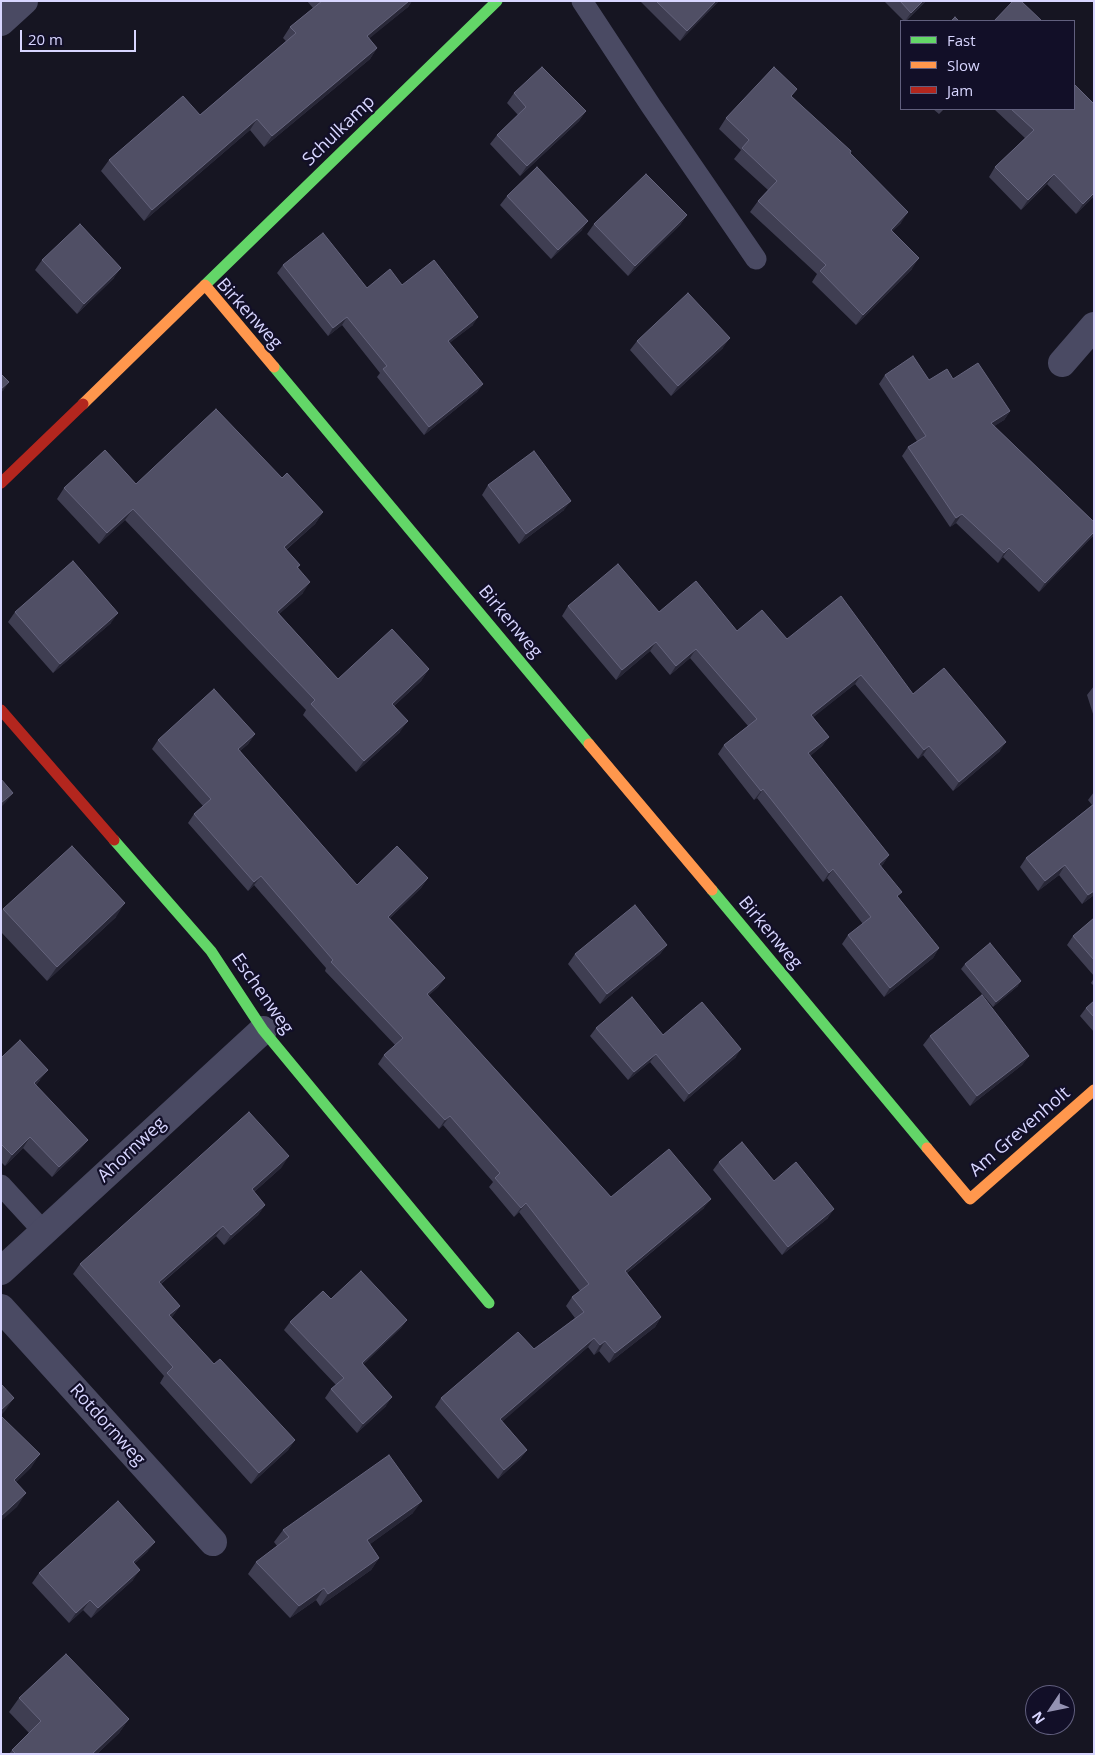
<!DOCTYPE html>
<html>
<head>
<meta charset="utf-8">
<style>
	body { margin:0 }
	#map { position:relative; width:1095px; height:1755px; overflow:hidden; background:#161522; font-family:"Open Sans",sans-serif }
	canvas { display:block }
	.frame { position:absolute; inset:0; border:2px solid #d8d6ff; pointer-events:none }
	.legend { position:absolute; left:900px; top:20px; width:175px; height:90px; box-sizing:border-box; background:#120f28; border:1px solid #615f7e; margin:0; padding:6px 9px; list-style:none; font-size:15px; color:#d8d6ff }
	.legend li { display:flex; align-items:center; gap:10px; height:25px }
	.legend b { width:25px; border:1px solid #615f7e }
	.north { position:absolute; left:1025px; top:1685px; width:50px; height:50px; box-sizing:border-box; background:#120f28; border:1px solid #615f7e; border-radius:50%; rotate:236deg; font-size:14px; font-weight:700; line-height:20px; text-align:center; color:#d8d6ff }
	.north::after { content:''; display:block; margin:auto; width:18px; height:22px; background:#9492b2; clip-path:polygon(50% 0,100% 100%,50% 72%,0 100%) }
	.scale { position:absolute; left:20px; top:30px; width:116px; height:22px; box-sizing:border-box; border:2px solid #d8d6ff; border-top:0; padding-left:6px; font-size:15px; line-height:18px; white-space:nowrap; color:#d8d6ff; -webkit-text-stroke:4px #120f28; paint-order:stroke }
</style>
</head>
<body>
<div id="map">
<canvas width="1095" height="1755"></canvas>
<div class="frame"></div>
<ul class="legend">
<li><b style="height:6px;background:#63d668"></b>Fast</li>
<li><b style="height:6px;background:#ff974d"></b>Slow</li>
<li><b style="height:6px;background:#b3261e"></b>Jam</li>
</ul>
<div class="north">N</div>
<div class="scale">20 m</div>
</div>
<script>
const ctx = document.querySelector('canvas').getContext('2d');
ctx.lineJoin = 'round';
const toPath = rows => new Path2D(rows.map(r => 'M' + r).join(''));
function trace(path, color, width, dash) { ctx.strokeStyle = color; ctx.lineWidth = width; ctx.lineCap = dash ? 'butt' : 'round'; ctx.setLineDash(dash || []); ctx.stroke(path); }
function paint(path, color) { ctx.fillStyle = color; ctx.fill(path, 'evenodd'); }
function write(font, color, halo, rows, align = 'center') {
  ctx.font = font + ' "Open Sans",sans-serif'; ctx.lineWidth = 4.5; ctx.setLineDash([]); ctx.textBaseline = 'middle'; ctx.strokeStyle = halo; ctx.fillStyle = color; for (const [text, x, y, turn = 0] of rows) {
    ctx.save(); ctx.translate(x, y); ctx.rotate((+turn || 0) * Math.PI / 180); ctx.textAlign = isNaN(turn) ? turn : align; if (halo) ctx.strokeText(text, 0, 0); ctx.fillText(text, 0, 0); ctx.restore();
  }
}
trace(toPath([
	[582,1,651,106,756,259],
	[1,1185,44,1232]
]), '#4a4a63', 21);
trace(toPath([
	[1,22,24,1],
	[1062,363,1094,326],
	[1,1271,263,1030],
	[1,1308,213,1542]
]), '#4a4a63', 28);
trace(toPath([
	[205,285,497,1],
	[274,367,589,744],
	[114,840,211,951,263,1030,489,1303],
	[712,890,927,1148]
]), '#63d668', 11);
trace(toPath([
	[83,404,205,285,274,367],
	[589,744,712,890],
	[927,1148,970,1199,1094,1090]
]), '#ff974d', 11);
trace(toPath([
	[1,483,83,404],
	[1,710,114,840]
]), '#b3261e', 11);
paint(toPath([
	[307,1,412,1,408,7,369,38,377,48,370,59,264,147,250,130,144,221,101,171,109,160,200,115,286,41,283,38,290,27,313,8],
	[640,1,719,1,680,41],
	[884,1,926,1,906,21,904,21],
	[514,93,586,111,579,121,520,176,490,144,497,135,518,115,507,103],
	[792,97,850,153,901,223,892,231,912,269,856,325,812,282,817,274,750,212,758,201,768,190,734,159,741,150,719,129,726,118],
	[933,109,944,109,939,114],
	[994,109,1074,109,1094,196,1076,214,1047,184,1021,210,989,177,995,167,1025,138],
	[507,196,582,230,551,259,500,205],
	[687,215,680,225,628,276,587,234,594,224],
	[42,260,114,278,77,314,35,270],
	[283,265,367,288,402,285,473,325,449,343,483,384,477,392,424,435,377,377,380,373,342,325,328,336,277,273],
	[637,341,723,348,671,396,630,350],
	[885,375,929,380,953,379,1010,411,1004,420,994,426,1094,522,1094,534,1093,536,1039,592,1003,557,998,563,956,523,950,527,902,456,908,447,917,441,879,384],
	[282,478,323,512,315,524,286,550,300,565,298,568,303,593,279,614,338,679,429,669,421,681,394,706,400,732,356,772,303,715,306,710,125,520,99,544,57,499,64,488],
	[488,485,564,510,519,544,482,495],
	[568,606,659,612,737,631,787,639,913,694,1000,751,953,791,923,755,918,759,855,684,813,717,829,737,822,746,810,756,889,855,883,864,881,866,898,897,939,948,933,958,884,997,842,944,848,935,863,924,827,878,823,882,757,798,754,800,718,754,724,745,748,726,690,658,670,675,650,651,616,680,562,616],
	[15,612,111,623,53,673,8,622],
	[1094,686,1094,717,1087,695],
	[255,734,248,744,240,751,357,885,428,878,421,888,390,918,445,978,438,987,428,996,611,1197,704,1208,627,1273,661,1317,655,1327,609,1363,599,1351,594,1355,588,1347,502,1421,527,1450,520,1459,498,1479,435,1407,441,1398,534,1349,575,1318,566,1306,572,1297,580,1291,519,1212,514,1217,489,1187,493,1182,443,1125,439,1129,378,1064,384,1055,395,1045,325,971,326,968,254,885,248,891,188,823,194,814,203,806,152,749,158,740],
	[1094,792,1094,895,1082,904,1059,875,1038,891,1020,867,1026,858,1092,805,1088,800],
	[3,909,116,917,47,981,1,932,1,912],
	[1094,918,1094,976,1067,945,1073,936],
	[667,945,660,954,600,1004,568,964,575,954],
	[965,964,1018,986,993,1007,961,969],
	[1094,978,1094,986,1091,983],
	[1094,1001,1094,1032,1080,1016,1086,1008],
	[596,1028,663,1035,736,1057,684,1102,650,1062,628,1080,590,1036],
	[930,1036,1029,1056,1022,1065,970,1106,923,1045],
	[1,1056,40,1080,36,1085,80,1150,52,1177,23,1148,5,1166,1,1162],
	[719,1162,774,1181,828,1218,782,1255,713,1170],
	[282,1167,254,1192,265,1205,258,1215,224,1245,216,1236,161,1284,180,1306,171,1318,214,1364,295,1440,288,1450,251,1484,160,1383,164,1376,73,1274,80,1264],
	[331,1299,407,1320,401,1328,363,1364,386,1406,357,1433,325,1398,331,1389,336,1385,284,1330,290,1322],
	[413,1513,370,1544,379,1558,371,1570,320,1606,316,1600,290,1618,248,1574,256,1562,277,1546,274,1542,283,1530],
	[148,1551,134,1564,133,1580,91,1618,83,1610,69,1623,32,1583,39,1573],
	[19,1698,129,1719,119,1733,97,1754,9,1754,12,1750,29,1733,9,1712]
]), '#3f3e52');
paint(toPath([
	[409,1,412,1,408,7,359,47,367,36],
	[716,1,719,1,680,41,687,31],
	[923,1,926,1,905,21,911,13],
	[377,48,370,59,264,147,272,136],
	[586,111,579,121,520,176,527,166],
	[257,119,250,130,144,221,152,210],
	[1054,174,1047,184,1021,210,1028,200],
	[1094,193,1094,196,1076,214,1083,204],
	[908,212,901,223,883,241,891,230],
	[687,215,680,225,628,276,635,266],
	[588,221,582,230,551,259,558,250],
	[919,258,912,269,856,325,863,315],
	[121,268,114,278,77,314,84,304],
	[347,317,342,325,328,336,333,328],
	[478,317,473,325,442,349,448,341],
	[730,338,723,348,671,396,678,386],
	[9,382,3,391,1,392,1,389],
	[483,384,477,392,424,435,429,427],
	[1010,411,1004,420,984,433,991,423],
	[571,501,564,510,519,544,526,534],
	[133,509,125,520,99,544,107,533],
	[323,512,315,524,276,558,284,547],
	[962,514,956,523,950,527,956,518],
	[1094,532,1093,536,1039,592,1045,583],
	[1009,548,1003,557,998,563,1004,553],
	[310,582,303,593,269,623,277,612],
	[118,613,111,623,53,673,60,664],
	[656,642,650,651,616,680,622,670],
	[696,649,690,658,670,675,676,666],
	[429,669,421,681,384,715,392,704],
	[861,675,855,684,805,724,811,715],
	[408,721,400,732,356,772,364,761],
	[255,734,248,744,232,758,238,749],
	[829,737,822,746,802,763,808,753],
	[1006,742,1000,751,953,791,959,782],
	[929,746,923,755,918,759,924,750],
	[763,789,757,798,754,800,761,791],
	[13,793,6,802,1,807,1,803],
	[889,855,883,864,872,873,879,864],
	[1065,865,1059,875,1038,891,1045,881],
	[833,869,827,878,823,882,829,873],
	[261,876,254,885,248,891,254,882],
	[428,878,421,888,382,926,388,917],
	[1094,891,1094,895,1082,904,1088,895],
	[125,903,116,917,47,981,57,967],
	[667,945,660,954,600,1004,607,994],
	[939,948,933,958,884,997,890,988],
	[445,978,438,987,420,1003,427,994],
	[1021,981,1018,986,993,1007,996,1002],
	[741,1049,736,1057,684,1102,689,1094],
	[656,1054,650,1062,628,1080,634,1072],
	[1029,1056,1022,1065,970,1106,977,1096],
	[48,1070,40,1080,27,1094,34,1083],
	[450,1116,443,1125,439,1129,445,1120],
	[30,1137,23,1148,5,1166,12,1155],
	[88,1140,80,1150,52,1177,59,1167],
	[289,1156,282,1167,245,1200,252,1189],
	[711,1199,704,1208,618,1280,625,1271],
	[526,1203,519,1212,514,1217,521,1208],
	[265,1205,258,1215,224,1245,231,1235],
	[834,1209,828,1218,782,1255,788,1247],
	[223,1226,216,1236,151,1292,159,1282],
	[180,1306,173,1316,162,1326,169,1315],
	[661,1317,655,1327,609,1363,615,1353],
	[407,1320,401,1328,356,1372,362,1363],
	[594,1338,588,1347,494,1429,500,1419],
	[605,1341,599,1351,594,1355,600,1345],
	[392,1397,386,1406,357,1433,363,1424],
	[14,1398,5,1411,1,1415,1,1410],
	[295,1440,288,1450,251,1484,259,1473],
	[527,1450,520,1459,498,1479,504,1470],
	[40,1454,31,1468,4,1494,14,1480],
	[26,1493,17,1507,1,1521,1,1516],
	[422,1501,413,1513,358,1553,367,1540],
	[155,1542,148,1551,126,1572,133,1562],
	[379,1558,371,1570,320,1606,328,1594],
	[140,1570,133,1580,91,1618,98,1608],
	[324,1588,316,1600,290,1618,299,1606],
	[90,1600,83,1610,69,1623,76,1613],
	[129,1719,119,1733,97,1754,92,1754]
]), '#282737');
const building = toPath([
	[322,1,409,1,367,36,377,48,272,136,257,119,152,210,109,160,183,96,200,115,296,33,290,27,322,1],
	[656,1,716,1,687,31,656,1],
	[900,1,923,1,911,13,900,1],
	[1013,1,1021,1,1042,21,994,21,1013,1],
	[955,17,959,21,951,21,955,17],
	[542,67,586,111,527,166,497,135,526,107,514,93,542,67],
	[774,67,797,89,791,96,851,151,850,153,908,212,891,230,919,258,863,315,820,271,826,265,758,201,777,181,742,148,749,140,726,118,774,67],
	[1074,84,1094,104,1094,193,1083,204,1054,174,1028,200,995,167,1034,130,1011,109,1074,109,1074,84],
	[537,167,588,221,558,250,507,196,537,167],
	[646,174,687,215,635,266,594,224,646,174],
	[80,224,121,268,84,304,42,260,80,224],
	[323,233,367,288,390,269,402,285,434,260,478,317,448,341,483,384,429,427,383,369,387,366,347,317,333,328,283,265,323,233],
	[688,293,730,338,678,386,637,341,688,293],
	[913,356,929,380,947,369,953,379,978,363,1010,411,991,423,1094,522,1094,532,1045,583,1009,548,1004,553,962,514,956,518,908,447,926,436,885,375,913,356],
	[1,374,9,382,1,389,1,374],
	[216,409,282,478,287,473,323,512,284,547,300,565,297,567,310,582,277,612,338,679,392,629,429,669,392,704,408,721,364,761,311,704,315,700,133,509,107,533,64,488,105,450,136,484,216,409],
	[534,451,571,501,526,534,488,485,534,451],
	[73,561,118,613,60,664,15,612,73,561],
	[618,564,659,612,696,581,737,631,762,610,787,639,841,596,913,694,944,668,1006,742,959,782,929,746,924,750,861,675,811,715,829,737,808,753,889,855,879,864,902,892,897,896,939,948,890,988,848,935,871,917,833,869,829,873,763,789,761,791,724,745,757,719,696,649,676,666,656,642,622,670,568,606,618,564],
	[214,689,255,734,238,749,357,885,397,846,428,878,388,917,445,978,427,994,611,1197,669,1149,711,1199,625,1271,661,1317,615,1353,605,1341,600,1345,594,1338,500,1419,527,1450,504,1470,441,1398,518,1332,534,1349,584,1312,572,1297,589,1284,526,1203,521,1208,495,1178,500,1173,450,1116,445,1120,384,1055,403,1038,331,962,333,960,261,876,254,882,194,814,211,799,158,740,214,689],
	[1,779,13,793,1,803,1,779],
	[1094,804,1094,891,1088,895,1065,865,1045,881,1026,858,1094,804],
	[72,846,125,903,57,967,3,909,72,846],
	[635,905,667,945,607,994,575,954,635,905],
	[1094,918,1094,960,1073,936,1094,918],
	[990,943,1021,981,996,1002,965,964,990,943],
	[982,995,1029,1056,977,1096,930,1036,982,995],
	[632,997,663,1035,702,1002,741,1049,689,1094,656,1054,634,1072,596,1028,632,997],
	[1094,1001,1094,1017,1086,1008,1094,1001],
	[20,1040,48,1070,34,1083,88,1140,59,1167,30,1137,12,1155,1,1144,1,1056,2,1057,20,1040],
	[249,1112,289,1156,252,1189,265,1205,231,1235,223,1226,159,1282,180,1306,169,1315,214,1364,220,1359,295,1440,259,1473,167,1373,173,1367,80,1264,249,1112],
	[742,1142,774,1181,796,1162,834,1209,788,1247,719,1162,742,1142],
	[361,1271,407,1320,362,1363,392,1397,363,1424,331,1389,344,1378,290,1322,323,1291,331,1299,361,1271],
	[1,1384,14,1398,1,1410,1,1384],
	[1,1416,40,1454,14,1480,26,1493,1,1516,1,1416],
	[389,1455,422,1501,367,1540,379,1558,328,1594,324,1588,299,1606,256,1562,289,1537,283,1530,389,1455],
	[118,1501,155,1542,133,1562,140,1570,98,1608,90,1600,76,1613,39,1573,118,1501],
	[66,1654,129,1719,92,1754,16,1754,12,1750,41,1721,19,1698,66,1654]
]);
paint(building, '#504f65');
trace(building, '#65647d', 1);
write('18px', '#d8d6ff', '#120f28', [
	["Schulkamp",339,131,-44],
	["Birkenweg",249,314,48],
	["Birkenweg",510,622,50],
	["Birkenweg",770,933,50],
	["Eschenweg",262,994,55],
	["Am Grevenholt",1020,1132,-41],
	["Ahornweg",132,1150,-43],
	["Rotdornweg",107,1425,48]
]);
</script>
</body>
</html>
